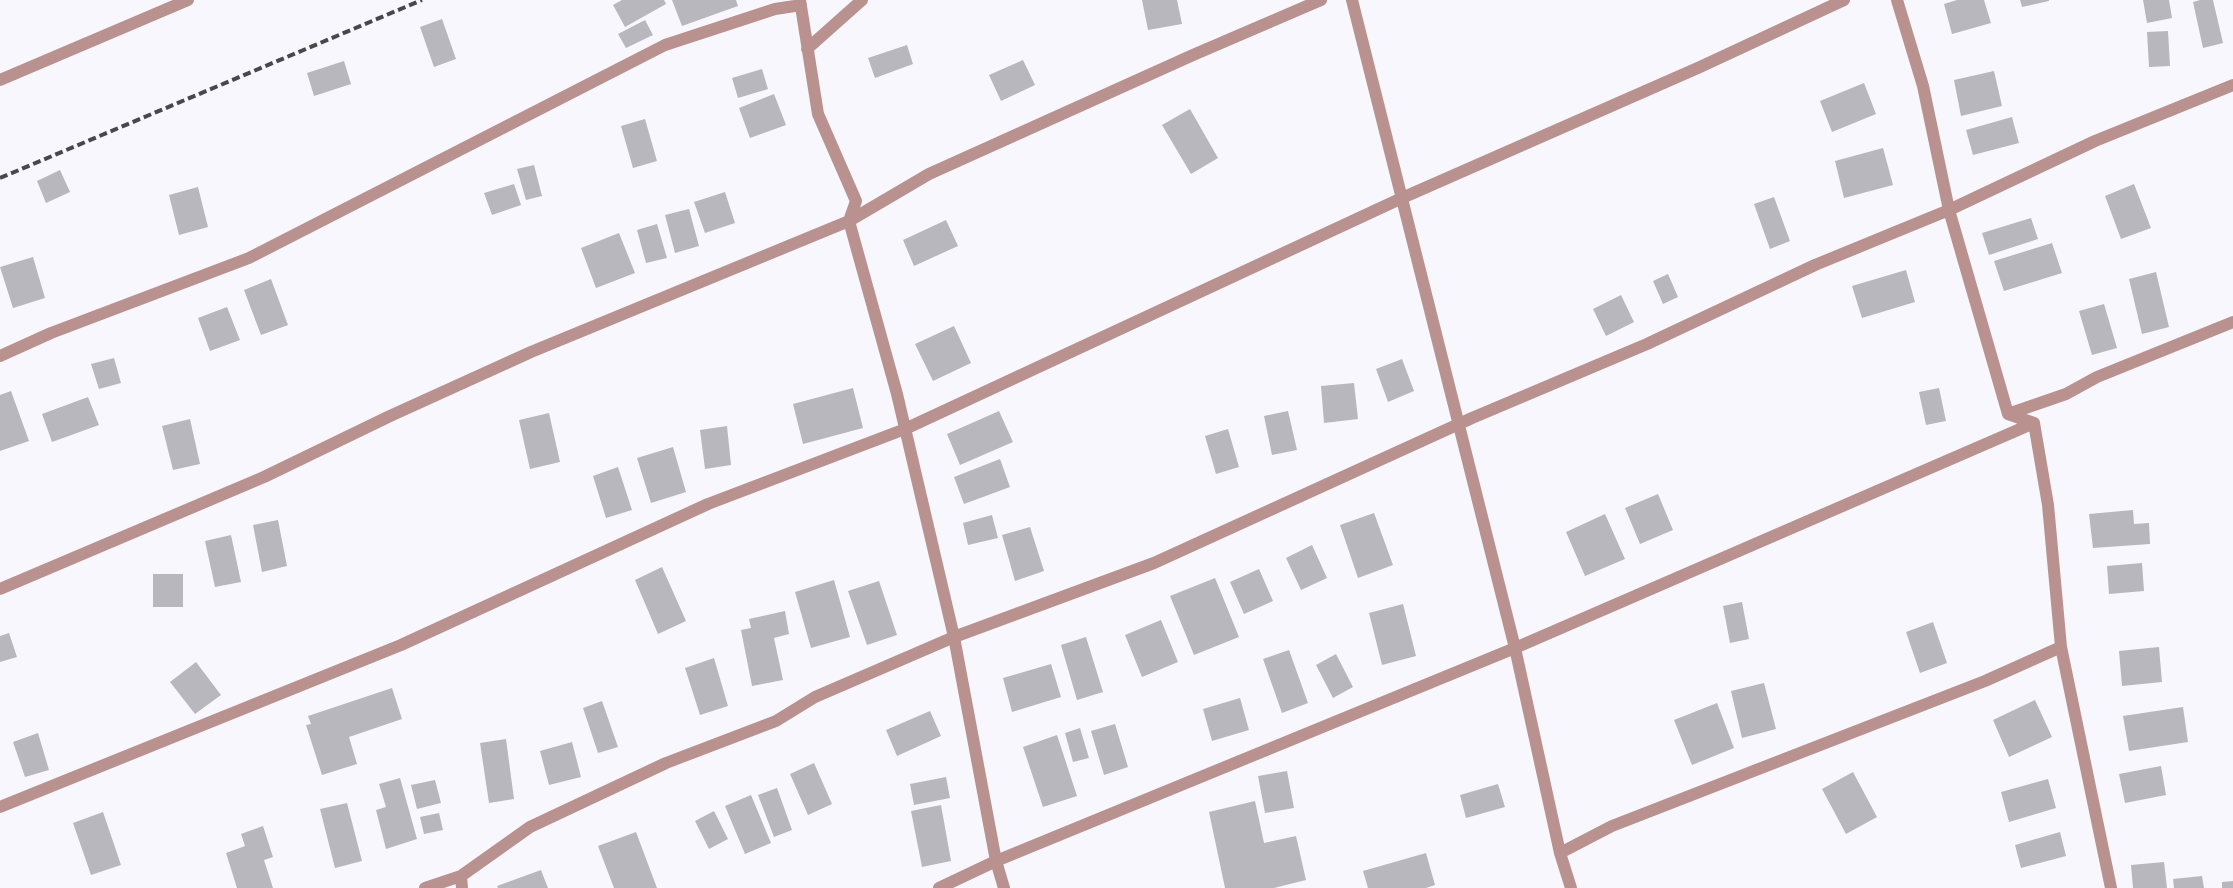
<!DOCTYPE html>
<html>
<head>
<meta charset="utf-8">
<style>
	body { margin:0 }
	canvas { display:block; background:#f7f7fd }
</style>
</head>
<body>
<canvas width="2233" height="888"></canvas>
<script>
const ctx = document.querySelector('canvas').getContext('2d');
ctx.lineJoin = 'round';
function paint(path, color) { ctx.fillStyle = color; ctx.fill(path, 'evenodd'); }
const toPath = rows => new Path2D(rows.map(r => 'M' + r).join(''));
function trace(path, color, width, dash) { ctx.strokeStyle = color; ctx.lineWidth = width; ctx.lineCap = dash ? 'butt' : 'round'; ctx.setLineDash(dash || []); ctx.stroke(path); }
paint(toPath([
	[622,0,664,0,666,4,625,27,613,5],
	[672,0,736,0,738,6,682,26],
	[1142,0,1177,0,1182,24,1148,30],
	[1957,0,1984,0,1991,23,1952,34,1944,4],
	[2020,0,2049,0,2049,1,2022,7],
	[2143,0,2169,0,2172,18,2147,23],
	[2200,0,2213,0,2223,43,2203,48,2193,2],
	[442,19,456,59,434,67,420,27],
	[645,20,653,35,626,48,618,34],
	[2168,31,2170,66,2149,67,2147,32],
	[907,45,913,64,875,78,868,58],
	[1023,60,1035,85,1001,101,989,75],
	[344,61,351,84,314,96,307,73],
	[762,69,768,89,738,98,732,78],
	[1994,71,2002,106,1961,116,1954,80],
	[1864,83,1876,114,1832,132,1820,101],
	[774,94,786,125,750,138,739,108],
	[1190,109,1218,158,1191,174,1162,125],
	[2012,117,2019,143,1973,155,1966,130],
	[645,119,657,161,633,168,621,126],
	[1883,148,1893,185,1844,198,1835,161],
	[534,165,542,196,526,200,517,169],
	[60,170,70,192,46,203,37,181],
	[514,184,521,205,492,215,484,193],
	[2134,184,2151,228,2121,239,2105,196],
	[198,187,208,227,179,235,169,195],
	[725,192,735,223,705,233,694,202],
	[1774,197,1790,241,1770,249,1754,204],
	[689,209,699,246,675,253,665,215],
	[2031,218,2038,239,1989,255,1982,233],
	[946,220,958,246,914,266,903,240],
	[657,224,667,258,646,263,637,230],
	[619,233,635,273,596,288,581,248],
	[2052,243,2062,273,2004,291,1994,261],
	[33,257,45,298,13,308,0,267],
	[1906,270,1915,302,1862,318,1852,286],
	[2156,272,2169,327,2142,334,2129,279],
	[1668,274,1678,297,1663,304,1653,281],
	[271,279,288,325,261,335,244,290],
	[1621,295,1634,322,1606,336,1593,309],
	[2104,304,2117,348,2092,355,2079,311],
	[227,307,240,340,210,351,198,318],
	[954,326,971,363,933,381,915,344],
	[114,358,121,383,99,389,91,364],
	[1402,359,1414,391,1388,402,1376,369],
	[1354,383,1358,419,1324,423,1321,386],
	[853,388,863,428,803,444,793,404],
	[1939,388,1946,421,1926,425,1919,392],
	[11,391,29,441,0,451,0,395],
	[88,397,99,425,52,442,42,414],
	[999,411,1013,442,960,465,947,434],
	[1288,411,1297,450,1272,455,1264,416],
	[549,413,560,462,530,469,519,420],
	[190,419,200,464,173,470,162,426],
	[727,426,731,465,705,469,700,430],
	[1228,429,1239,467,1216,474,1205,436],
	[673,447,686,492,651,503,637,458],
	[1000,459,1010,487,964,504,954,477],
	[618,467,632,510,606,518,593,476],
	[1658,494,1673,530,1640,544,1625,508],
	[2133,510,2134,524,2149,523,2150,544,2093,548,2089,514],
	[1374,513,1393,565,1358,578,1340,525],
	[1605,514,1625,559,1585,576,1566,532],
	[992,515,998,538,968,545,963,523],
	[278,520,287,566,262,572,253,525],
	[1030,527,1044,571,1015,581,1002,535],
	[231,535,241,582,215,587,205,541],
	[1312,545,1327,578,1301,590,1286,558],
	[2142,563,2144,591,2109,594,2107,566],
	[662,567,686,621,658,634,635,580],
	[1259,569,1273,601,1244,614,1230,582],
	[153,574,183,574,183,607,153,607],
	[1215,578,1239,637,1194,655,1170,596],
	[834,580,850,637,811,648,795,592],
	[879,581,897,635,867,645,848,591],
	[1742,602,1749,639,1730,643,1723,606],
	[1403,604,1416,656,1382,665,1369,613],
	[785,611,789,634,774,638,783,680,752,686,741,630,751,628,749,619],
	[1161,620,1178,662,1142,677,1125,635],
	[1933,622,1947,663,1920,673,1906,632],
	[9,633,17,657,0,662,0,636],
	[1086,637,1103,692,1077,700,1061,645],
	[2159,647,2162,682,2122,686,2119,651],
	[1289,650,1308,703,1282,713,1263,659],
	[1336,654,1353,687,1333,698,1316,665],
	[714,658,728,706,700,715,685,668],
	[196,662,221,695,195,714,170,682],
	[1051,664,1061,697,1012,712,1003,678],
	[1764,683,1776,729,1742,738,1731,691],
	[392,688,402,719,349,737,357,764,322,775,306,725,311,724,308,716],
	[1240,698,1249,730,1212,741,1203,709],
	[2035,700,2052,737,2009,757,1993,720],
	[602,701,618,747,598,753,583,708],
	[1717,703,1734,748,1692,765,1674,720],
	[2183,707,2188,742,2129,751,2123,716],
	[930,711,941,736,897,756,886,730],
	[1115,724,1128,767,1104,775,1091,731],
	[1080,728,1089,758,1073,762,1065,733],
	[38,733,49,770,25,777,13,742],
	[1057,735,1077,796,1043,807,1023,747],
	[506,739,514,799,489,803,480,743],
	[572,742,581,777,549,785,540,751],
	[814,763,832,804,808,815,790,774],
	[2161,766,2166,795,2125,803,2119,774],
	[1287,771,1294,808,1265,813,1258,776],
	[1853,772,1877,817,1846,834,1822,789],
	[946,777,950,798,914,805,910,784],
	[400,778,417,839,386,849,376,810,386,807,379,784],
	[2048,779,2056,808,2009,822,2001,792],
	[435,780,441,803,417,809,411,785],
	[1498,784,1505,807,1466,818,1460,795],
	[777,788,792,830,774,837,758,795],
	[751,795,771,843,745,854,725,806],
	[1255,801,1264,843,1296,836,1306,880,1274,888,1225,888,1209,812],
	[347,803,362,861,335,868,320,809],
	[941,805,951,861,922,867,911,811],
	[714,811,728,839,709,849,695,821],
	[103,812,121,865,91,875,73,823],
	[439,813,443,830,424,834,420,817],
	[263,826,273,857,264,860,273,888,237,888,226,853,245,846,241,834],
	[636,832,657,888,614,888,598,846],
	[2060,832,2066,856,2021,868,2015,845],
	[1426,853,1435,885,1426,888,1368,888,1363,871],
	[2164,862,2167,888,2133,888,2131,865],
	[541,870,548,888,498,888,497,886],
	[2202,876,2204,888,2174,888,2173,879],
	[2233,881,2233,888,2222,888,2222,882]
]), '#b7b7bd');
trace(toPath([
	[800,0,818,114,856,201,849,221,897,394,954,637,996,861,1004,888],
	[1352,0,1515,648,1560,853,1571,888],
	[807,49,862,0],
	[0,80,188,0],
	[0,356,51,333,249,258,665,45,775,9,801,5],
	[2008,414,1949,210,2095,141,2233,85],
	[2008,414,2034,423,2048,505,2061,647,2111,888],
	[2008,414,2066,394,2097,377,2233,322],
	[0,589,264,477,390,416,531,352,849,221,929,174,1193,55,1321,0],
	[0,807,401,645,708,504,905,429,1402,198,1700,67,1844,0],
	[1560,853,1612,826,1985,681,2061,647],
	[425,888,461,876],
	[462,888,461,876,530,827,666,763,776,721,815,697,954,637,1154,563,1472,418,1647,344,1815,265,1949,210,1923,86,1897,0],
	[939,888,996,861,1515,648,2034,423]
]), '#b9928f', 12);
trace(toPath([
	[0,178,422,0]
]), '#48484b', 4, [8, 4]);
</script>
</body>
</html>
